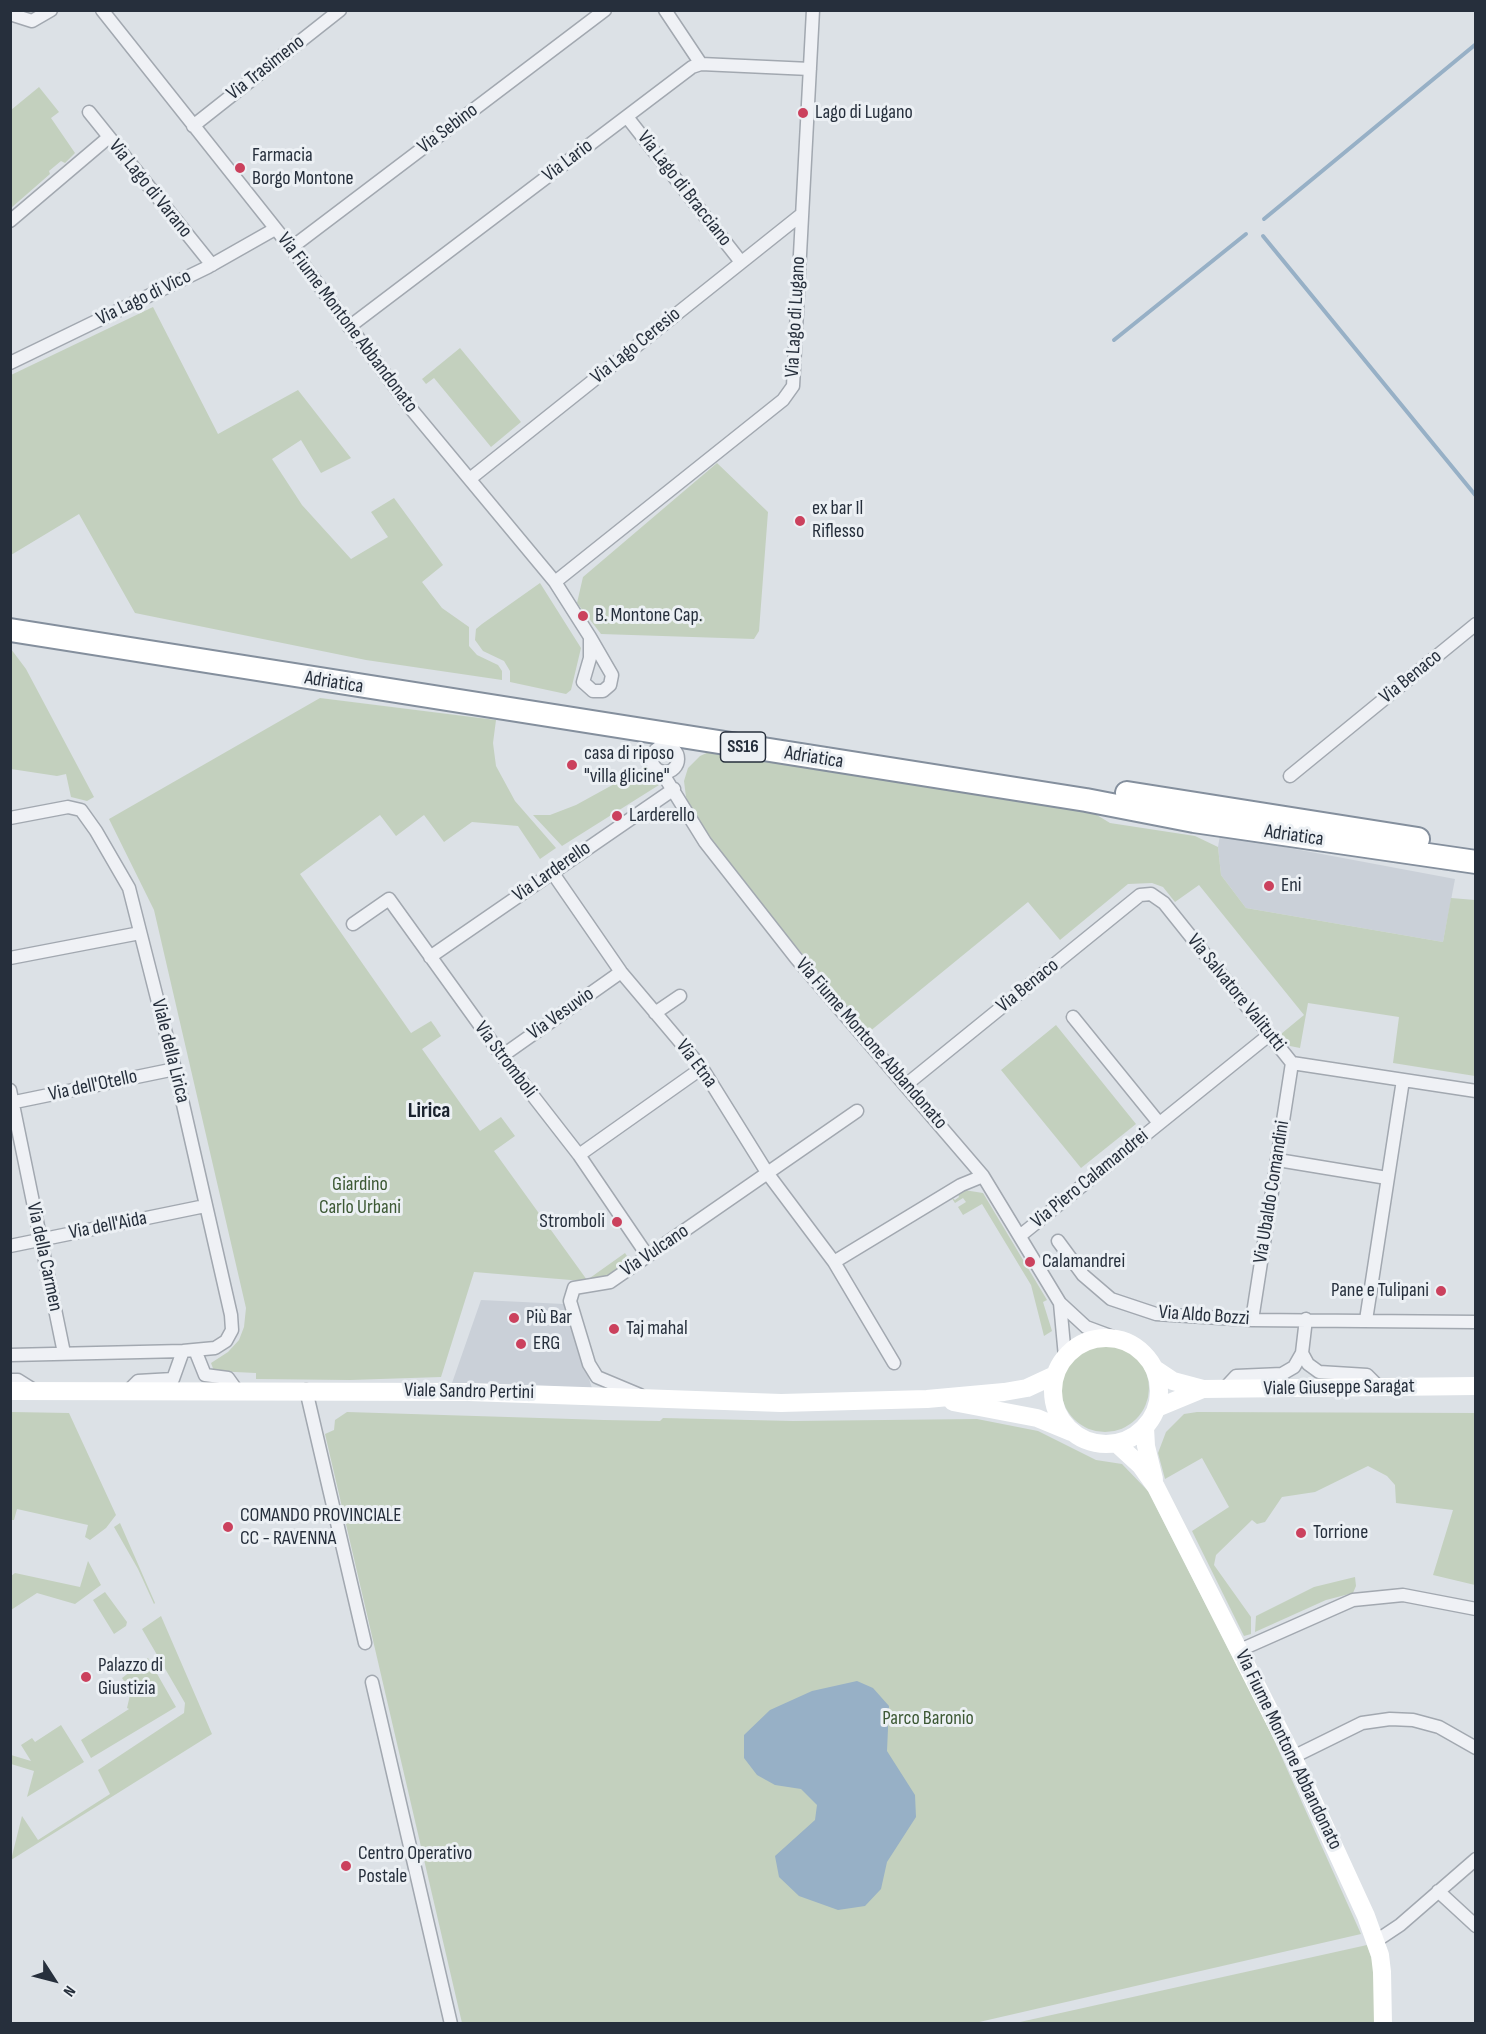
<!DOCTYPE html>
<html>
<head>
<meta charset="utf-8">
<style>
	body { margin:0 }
	#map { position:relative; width:1486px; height:2034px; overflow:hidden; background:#dce1e6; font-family:"Sofia Sans Condensed",sans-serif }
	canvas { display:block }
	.frame { position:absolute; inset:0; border:12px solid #262f3c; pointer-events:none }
	.north { position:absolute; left:24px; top:1950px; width:60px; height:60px; -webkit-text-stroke:4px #ecf0f4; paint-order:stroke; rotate:126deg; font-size:16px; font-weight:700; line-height:24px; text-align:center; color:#262f3c }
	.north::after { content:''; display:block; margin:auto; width:21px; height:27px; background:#262f3c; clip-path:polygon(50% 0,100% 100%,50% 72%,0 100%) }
</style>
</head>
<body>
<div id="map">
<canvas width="1486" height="2034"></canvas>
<div class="frame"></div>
<div class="north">N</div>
</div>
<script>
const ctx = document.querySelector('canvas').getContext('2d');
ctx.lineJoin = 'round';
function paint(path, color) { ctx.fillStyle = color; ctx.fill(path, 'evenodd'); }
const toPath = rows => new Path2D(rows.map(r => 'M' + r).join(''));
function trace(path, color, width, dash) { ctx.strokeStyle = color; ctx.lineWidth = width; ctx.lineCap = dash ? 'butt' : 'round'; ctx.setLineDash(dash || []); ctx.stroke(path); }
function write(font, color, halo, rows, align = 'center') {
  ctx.font = font + ' "Sofia Sans Condensed",sans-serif'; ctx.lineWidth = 6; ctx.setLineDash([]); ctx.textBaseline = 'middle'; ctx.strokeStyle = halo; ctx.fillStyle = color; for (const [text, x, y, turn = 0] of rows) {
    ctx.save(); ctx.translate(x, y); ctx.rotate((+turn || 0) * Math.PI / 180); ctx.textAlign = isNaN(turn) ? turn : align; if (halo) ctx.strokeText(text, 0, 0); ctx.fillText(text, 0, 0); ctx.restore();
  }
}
paint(toPath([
	[1220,835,1455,879,1443,942,1246,908,1221,875,1218,847],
	[481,1300,564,1304,592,1388,452,1383]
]), '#cad0d8');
paint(toPath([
	[39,87,59,112,51,118,75,153,65,163,61,161,49,171,50,174,11,208,11,110],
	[153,307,218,434,298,390,351,458,321,473,301,440,272,459,302,505,351,559,388,537,371,512,394,498,443,565,422,582,442,608,469,627,469,646,477,655,498,665,502,671,502,680,366,660,135,613,79,514,11,555,11,375],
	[460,348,521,422,491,447,434,378,426,384,422,379],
	[717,463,768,512,759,631,754,639,601,634,577,603,583,577],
	[540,583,581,648,571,690,566,694,510,682,510,671,504,661,483,651,475,640,476,629,482,624],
	[11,649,26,669,94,797,87,801,71,797,66,774,57,776,11,769],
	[320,698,496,720,493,743,496,766,515,801,556,848,540,859,518,826,472,822,444,842,424,815,396,836,380,815,300,874,411,1033,431,1021,436,1028,441,1036,422,1049,480,1131,501,1117,515,1136,494,1151,587,1280,625,1253,631,1262,606,1278,583,1281,474,1272,441,1377,350,1380,256,1379,256,1373,214,1371,211,1363,228,1352,239,1340,244,1327,246,1308,154,910,109,819],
	[711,751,1087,809,1110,823,1195,836,1218,847,1221,875,1246,908,1443,942,1451,898,1475,900,1475,1076,1393,1063,1399,1017,1308,1003,1300,1048,1290,1046,1281,1034,1304,1015,1199,885,1175,902,1163,887,1152,883,1128,884,1060,940,1028,902,869,1032,747,889,692,811,686,797,684,781,688,768,700,756],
	[647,766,659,785,562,846,533,815,550,815,576,805],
	[1056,1025,1136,1124,1081,1168,1001,1070],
	[964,1190,983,1193,1047,1300,1043,1302,1052,1331,1044,1336,1031,1285,982,1204,963,1215,958,1207,966,1202,963,1198,955,1203,951,1197,955,1200,959,1197,958,1193],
	'1061 1388a44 44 0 1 1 88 0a44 44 0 1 1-88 0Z',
	[11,1412,69,1413,116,1515,106,1528,90,1540,85,1537,88,1525,17,1509,14,1520,11,1520],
	[347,1412,604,1420,660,1421,663,1418,793,1421,977,1419,1038,1431,1096,1460,1122,1464,1148,1491,1270,1731,1361,1934,975,2023,462,2023,325,1434,334,1430,335,1420],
	[1197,1412,1475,1413,1475,1585,1433,1575,1453,1510,1396,1503,1395,1485,1387,1476,1368,1466,1315,1492,1282,1497,1265,1522,1257,1524,1252,1520,1216,1555,1214,1565,1251,1617,1251,1634,1244,1636,1192,1531,1229,1507,1202,1458,1165,1479,1158,1453,1166,1432,1184,1414],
	[120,1523,155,1603,154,1604,138,1569,114,1527],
	[88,1561,101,1585,75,1604,37,1593,11,1610,11,1576,15,1573,80,1587],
	[1355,1577,1356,1586,1353,1593,1326,1600,1255,1632,1256,1616,1314,1587],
	[105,1592,127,1622,126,1626,114,1634,93,1600],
	[161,1616,212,1734,11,1860,22,1816,38,1840,110,1794,98,1770,184,1713,185,1703,142,1629],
	[148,1658,176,1707,91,1758,81,1740,129,1709,127,1708,130,1695,133,1695,122,1678],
	[61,1725,84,1762,27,1797,34,1771,11,1764,11,1755,31,1761,21,1745,32,1738,35,1742],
	[1367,1945,1377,1974,1374,2023,1011,2024]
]), '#c3d0be');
paint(toPath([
	[857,1681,873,1688,889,1706,887,1751,915,1795,916,1817,887,1862,881,1889,865,1906,838,1910,799,1896,779,1877,775,1856,815,1820,817,1805,801,1789,775,1785,757,1775,744,1758,744,1735,770,1710,812,1691]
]), '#97b0c6');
trace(toPath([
	[1264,219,1476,44],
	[1263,236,1476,496],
	[1114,340,1246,234]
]), '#97b0c6', 4);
const street = toPath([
	[102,10,291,248,412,410,555,582,590,637],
	[665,10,701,64],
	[10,14,32,21,51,10],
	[89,112,212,265],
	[627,117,741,262],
	[193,126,340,10],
	[10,221,109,137],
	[291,248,605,10],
	[349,327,692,67,701,64,810,69],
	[10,363,208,267,275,229],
	[471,478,802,214],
	[555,582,783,400,793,386,813,10],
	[590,637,612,675,610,685,603,691,593,691,583,682,590,658,590,637],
	'652 759a13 13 0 1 1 26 0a13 13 0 1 1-26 0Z',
	[661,771,705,842,796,958,983,1176,1060,1303,1086,1327,1113,1337],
	[1290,776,1476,624],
	[10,818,68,807,81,810,96,831,129,888,175,1069,231,1315,232,1330,226,1341,215,1348,183,1351,10,1355],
	[552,872,621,972,702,1068,768,1174,834,1262,894,1363],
	[353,924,389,899,502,1056,579,1155,647,1255],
	[430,957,674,789],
	[10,958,140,933],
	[655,1013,680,996],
	[1073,1017,1159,1123],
	[502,1056,621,972],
	[907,1084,1140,895,1151,894,1164,903,1292,1063,1476,1091],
	[10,1090,64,1353],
	[10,1103,175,1069],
	[579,1155,702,1068],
	[1278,1160,1387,1178],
	[1021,1235,1269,1035],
	[1058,1241,1083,1275,1111,1299,1156,1314,1252,1320,1476,1322],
	[10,1246,205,1206],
	[834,1262,961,1185,983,1176],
	[1060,1303,1065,1357],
	[1252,1320,1292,1063],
	[1366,1320,1403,1080],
	[195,1350,205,1375,228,1378,238,1392],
	[1302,1353,1308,1364,1319,1372,1367,1375,1379,1387],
	[10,1380,18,1380,34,1390],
	[1224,1389,1236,1376,1282,1374,1294,1367,1302,1353,1306,1319],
	[306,1390,365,1643],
	[128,1391,138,1381,173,1379,183,1351],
	[640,1395,597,1377,589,1364,570,1301,574,1288,610,1282,857,1111],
	[1240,1650,1353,1600,1403,1595,1476,1609],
	[372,1682,451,2024],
	[1293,1757,1362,1723,1390,1719,1413,1720,1439,1727,1476,1748],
	[1438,1891,1476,1926],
	[1376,1941,1400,1925,1476,1859]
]);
const highway = toPath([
	[10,630,1086,800,1194,821,1476,862],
	[1127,793,1418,839]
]);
trace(street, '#a2a8b0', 15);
trace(highway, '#848f9d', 26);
trace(street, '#eff1f5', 12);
trace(toPath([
	'1053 1391a53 53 0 1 1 106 0a53 53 0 1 1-106 0Z',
	[1155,1369,1173,1381,1203,1389],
	[10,1391,469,1392,781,1403,927,1399,1004,1392,1027,1388,1055,1375],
	[953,1402,1037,1418,1071,1432],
	[1157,1408,1203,1389,1476,1386],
	[1145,1428,1146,1446,1154,1479],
	[1116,1443,1141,1466,1156,1487,1293,1757,1366,1916,1380,1955,1382,1972,1383,2024]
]), '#fff', 18);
trace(highway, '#fff', 22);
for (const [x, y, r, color] of [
	[803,113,6,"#cb415d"],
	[240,168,6,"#cb415d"],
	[800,521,6,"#cb415d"],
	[583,616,6,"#cb415d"],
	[572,765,6,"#cb415d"],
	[617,816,6,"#cb415d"],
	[1269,886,6,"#cb415d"],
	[617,1222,6,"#cb415d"],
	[1030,1262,6,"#cb415d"],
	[1441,1291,6,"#cb415d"],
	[514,1318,6,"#cb415d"],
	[614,1329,6,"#cb415d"],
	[521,1344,6,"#cb415d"],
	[228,1527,6,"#cb415d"],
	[1301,1533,6,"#cb415d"],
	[86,1677,6,"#cb415d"],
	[346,1866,6,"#cb415d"]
]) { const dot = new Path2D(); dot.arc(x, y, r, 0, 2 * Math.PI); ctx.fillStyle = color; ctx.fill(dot); trace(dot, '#ecf0f4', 2); }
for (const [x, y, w] of [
	[743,747,45]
]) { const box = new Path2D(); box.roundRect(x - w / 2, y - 15, w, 30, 4.5); ctx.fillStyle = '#ecf0f4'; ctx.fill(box); trace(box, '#262f3c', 1.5); }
write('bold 18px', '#262f3c', null, [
	["SS16",743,747]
]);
write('20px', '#262f3c', '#ecf0f4', [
	["Via Trasimeno",266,68,-38],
	["Via Sebino",448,129,-37],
	["Via Lario",568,161,-37],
	["Via Lago di Varano",150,189,51],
	["Via Lago di Bracciano",684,189,52],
	["Via Lago di Vico",144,298,-26],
	["Via Lago di Lugano",796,317,-87],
	["Via Fiume Montone Abbandonato",347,323,53],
	["Via Lago Ceresio",636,346,-39],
	["Via Benaco",1411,677,-39],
	["Adriatica",334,683,9],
	["Adriatica",814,758,9],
	["Adriatica",1294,836,8],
	["Via Larderello",552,872,-35],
	["Via Benaco",1028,986,-39],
	["Via Salvatore Valitutti",1236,993,51],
	["Via Vesuvio",561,1014,-35],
	["Via Fiume Montone Abbandonato",871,1044,49],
	["Viale della Lirica",170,1051,76],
	["Via Stromboli",505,1060,53],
	["Via Etna",696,1064,53],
	["Via dell'Otello",93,1086,-12],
	["Via Piero Calamandrei",1090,1179,-39],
	["Via Ubaldo Comandini",1272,1192,-81],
	["Via dell'Aida",108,1226,-11],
	["Via Vulcano",655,1251,-34],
	["Via della Carmen",44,1257,78],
	["Via Aldo Bozzi",1204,1316,4],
	["Viale Giuseppe Saragat",1339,1388,-1],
	["Viale Sandro Pertini",469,1392,1],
	["Via Fiume Montone Abbandonato",1288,1750,64]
]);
write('20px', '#262f3c', '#ecf0f4', [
	["Lago di Lugano",815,113],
	["Farmacia",252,156],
	["Borgo Montone",252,179],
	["ex bar Il",812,509],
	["Riflesso",812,532],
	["B. Montone Cap.",595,616],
	["casa di riposo",584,754],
	["\"villa glicine\"",584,777],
	["Larderello",629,816],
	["Eni",1281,886],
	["Stromboli",605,1222,"right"],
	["Calamandrei",1042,1262],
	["Pane e Tulipani",1429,1291,"right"],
	["Più Bar",526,1318],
	["Taj mahal",626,1329],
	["ERG",533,1344],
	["COMANDO PROVINCIALE",240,1516],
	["CC - RAVENNA",240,1539],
	["Torrione",1313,1533],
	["Palazzo di",98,1666],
	["Giustizia",98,1689],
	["Centro Operativo",358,1854],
	["Postale",358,1877]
], 'left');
write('20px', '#3c5834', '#ecf0f4', [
	["Giardino",360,1185],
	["Carlo Urbani",360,1208],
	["Parco Baronio",928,1719]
]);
write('bold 22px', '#19212d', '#ecf0f4', [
	["Lirica",429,1111]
]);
</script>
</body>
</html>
